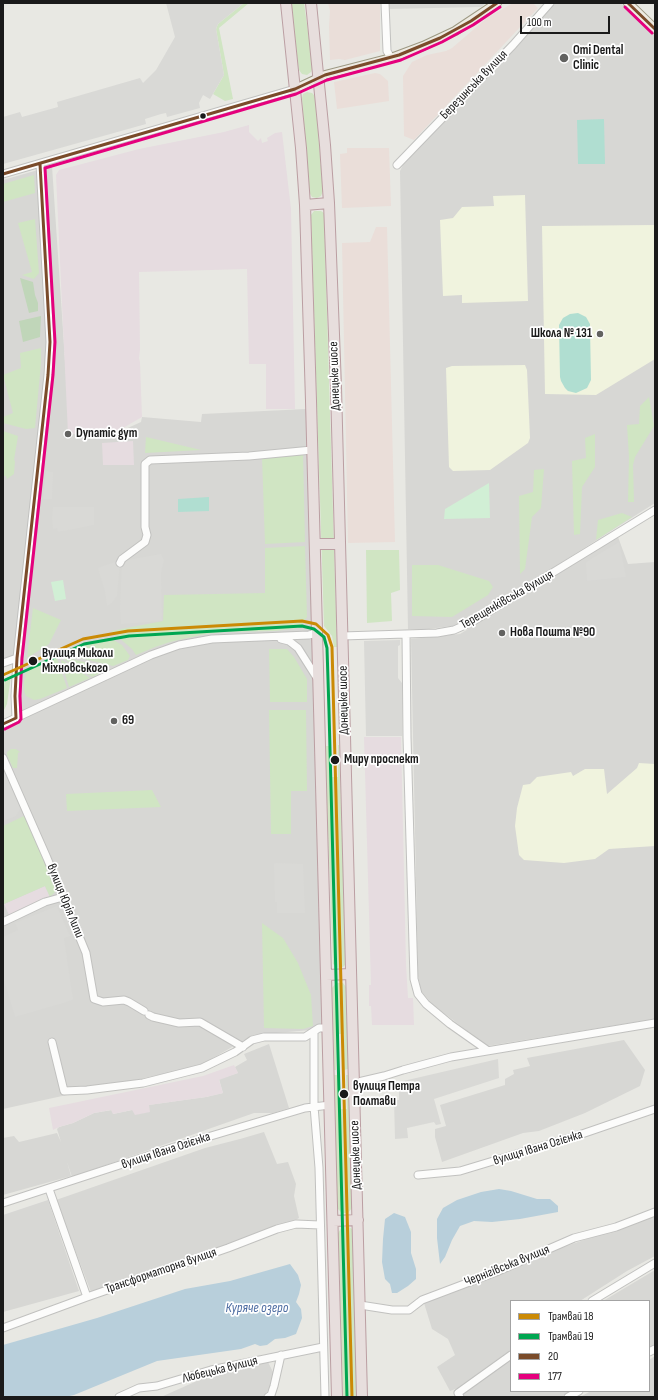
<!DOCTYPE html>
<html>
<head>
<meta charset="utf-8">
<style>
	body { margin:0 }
	#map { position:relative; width:658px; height:1400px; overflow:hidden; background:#e8e8e3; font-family:"Sofia Sans Condensed",sans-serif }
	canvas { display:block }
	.frame { position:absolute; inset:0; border:4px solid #1a1a1a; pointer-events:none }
	.legend { position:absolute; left:510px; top:1300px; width:140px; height:92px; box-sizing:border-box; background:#fff; border:1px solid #a3a3a3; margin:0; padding:5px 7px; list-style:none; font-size:12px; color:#1a1a1a }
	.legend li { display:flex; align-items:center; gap:8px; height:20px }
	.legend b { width:20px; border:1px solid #a3a3a3 }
	.scale { position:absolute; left:520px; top:16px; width:90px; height:18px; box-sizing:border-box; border:2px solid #1a1a1a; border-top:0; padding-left:5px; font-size:12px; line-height:14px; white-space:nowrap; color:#1a1a1a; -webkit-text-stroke:3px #fff; paint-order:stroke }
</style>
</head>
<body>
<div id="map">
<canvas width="658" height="1400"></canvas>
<div class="frame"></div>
<ul class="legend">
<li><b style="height:5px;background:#cb8a05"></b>Трамвай 18</li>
<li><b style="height:5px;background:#00a651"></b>Трамвай 19</li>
<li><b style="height:5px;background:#7a4b2a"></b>20</li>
<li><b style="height:5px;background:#e5007d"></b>177</li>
</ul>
<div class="scale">100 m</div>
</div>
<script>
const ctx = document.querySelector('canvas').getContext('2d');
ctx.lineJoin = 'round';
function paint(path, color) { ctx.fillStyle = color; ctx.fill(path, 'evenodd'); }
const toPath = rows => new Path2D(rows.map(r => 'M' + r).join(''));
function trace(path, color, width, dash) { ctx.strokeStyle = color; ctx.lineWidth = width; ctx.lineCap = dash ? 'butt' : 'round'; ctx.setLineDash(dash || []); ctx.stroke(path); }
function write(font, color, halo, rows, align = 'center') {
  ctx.font = font + ' "Sofia Sans Condensed",sans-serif'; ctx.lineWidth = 3.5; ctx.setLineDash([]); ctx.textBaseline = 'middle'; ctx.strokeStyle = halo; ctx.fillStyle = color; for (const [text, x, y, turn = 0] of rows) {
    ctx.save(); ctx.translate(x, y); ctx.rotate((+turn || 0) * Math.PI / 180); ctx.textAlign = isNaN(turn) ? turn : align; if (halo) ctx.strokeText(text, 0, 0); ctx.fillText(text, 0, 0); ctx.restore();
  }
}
paint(toPath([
	[387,3,486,3,481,7,387,9],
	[554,3,621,3,633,12,655,33,655,503,482,613,458,625,422,630,408,629,400,171,403,165,412,155],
	[52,166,68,405,69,434,119,432,141,422,142,417,201,422,202,414,306,409,322,1029,253,1035,199,1066,3,1109,3,726,15,720,20,652,3,660,3,180],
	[618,537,628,564,655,562,655,1019,487,1046,432,1004,421,991,418,976,411,639,460,634],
	[624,1040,645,1070,640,1086,585,1113,539,1131,523,1133,442,1162,435,1137,435,1129,446,1126,440,1105,505,1085,505,1079,514,1074,513,1070,530,1066,527,1058],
	[269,1044,289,1108,273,1113,254,1113,72,1177,67,1162,71,1176,3,1195,3,1138,14,1136,19,1142,57,1133,61,1142,57,1129,59,1127,73,1123,94,1113,112,1110,113,1114,132,1110,148,1105,206,1097,223,1093,219,1079,238,1073,235,1067,247,1060,244,1054],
	[264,1132,277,1164,288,1162,296,1184,294,1196,299,1218,282,1227,91,1292,56,1200,205,1148,240,1139],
	[48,1200,79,1291,3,1312,3,1215],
	[655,1214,655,1256,627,1271,580,1301,511,1301,511,1350,458,1388,450,1391,437,1367,455,1355,448,1339,432,1329,424,1303,552,1251,613,1230],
	[655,1270,655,1346,649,1349,649,1301,603,1301],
	[655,1356,655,1397,580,1397,591,1391,649,1391,649,1360],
	[511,1359,511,1391,572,1391,561,1397,462,1397,461,1394],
	[268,1362,274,1374,273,1383,263,1397,161,1397,208,1376,236,1367]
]), '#d7d7d4');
paint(toPath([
	[328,3,380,3,380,51,345,60,339,59,330,60,329,26,330,11],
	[513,3,533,3,538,8,414,140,404,136,403,76,412,62,427,55,446,51,452,48,487,18],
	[375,73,380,74,388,81,389,101,337,109,334,82],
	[347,148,389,148,391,206,342,208,340,154,347,153],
	[376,227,387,227,395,542,348,543,342,243,370,242]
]), '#eaded9');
paint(toPath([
	[249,125,249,132,258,141,261,138,262,143,268,141,267,138,275,133,282,132,291,209,295,409,266,409,266,364,249,364,247,269,139,272,140,349,139,358,140,362,142,417,116,432,68,434,56,175,59,170,139,149,224,132],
	[133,441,134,465,103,465,102,443],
	[364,737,401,737,406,964,408,998,413,998,414,1025,372,1025,371,1006,369,1006,369,985,371,985],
	[45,886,50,897,9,915,4,904],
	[234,1065,238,1073,219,1080,223,1093,206,1097,149,1105,150,1112,135,1115,132,1110,113,1114,111,1110,94,1113,73,1123,59,1127,53,1130,49,1108,203,1076]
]), '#e6dce0');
paint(toPath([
	[525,195,528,301,462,303,462,295,443,296,440,220,453,218,462,207,494,206,493,196],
	[655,225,655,359,596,395,545,394,542,226],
	[525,365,527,370,530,438,528,443,490,470,453,471,449,467,446,368,452,366],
	[639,763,655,764,655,846,609,849,595,859,564,863,524,860,519,855,515,826,517,808,523,785,530,784,537,777,571,772,573,776,585,769,604,769,607,794,637,768]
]), '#f0f3de');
paint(toPath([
	[244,3,249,3,219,28,233,99,225,101,213,94,224,75,216,29,218,24],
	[290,3,304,3,313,67,311,72,307,75,302,74,299,70],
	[307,92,312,93,315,96,323,191,321,196,317,198,312,197,309,192,302,98,303,94],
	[34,175,35,193,3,202,3,184],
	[314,211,321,211,324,213,337,647,334,647,332,636,324,626,311,215],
	[35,219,39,273,34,279,22,275,32,272,18,223],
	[41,348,41,363,35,428,26,429,3,423,3,417,13,413,3,375,21,368,20,353],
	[649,397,654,426,635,457,633,465,634,502,628,502,629,457,627,425,639,424,640,406],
	[3,431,18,436,14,460,15,461,14,474,7,479,6,476,3,476],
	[595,434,595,467,582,487,580,534,574,535,572,461,586,458,585,438],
	[146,437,201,450,145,453],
	[303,453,305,542,265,544,262,457],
	[544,469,541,508,532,517,525,569,520,574,519,496,533,492,534,470],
	[622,513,632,517,596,540,598,520],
	[305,546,307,617,299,628,275,631,224,632,206,634,170,642,155,647,136,655,132,649,111,631,163,621,164,595,265,593,265,548],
	[366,550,399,550,400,590,391,593,392,621,367,623],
	[412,565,438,565,489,581,493,587,488,595,452,617,412,616],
	[33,608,61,620,49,644,27,658],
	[110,638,122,645,130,656,128,660,113,666,60,653],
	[269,649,287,649,294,657,307,679,307,702,270,702],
	[56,655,67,688,40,699,34,700,26,696,24,691,24,682,27,669],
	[67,658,109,668,108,670,92,677,64,659],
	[62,660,90,678,69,687,61,661],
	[11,676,7,704,4,710,3,693,5,679],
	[269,710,306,710,307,791,291,791,291,834,271,834],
	[338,745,339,745,346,964,343,967,338,968,333,964,325,746,329,746,330,777,338,777],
	[11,749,16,749,20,752,18,753,17,768,13,768,7,755,7,752],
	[152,790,161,807,67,811,66,794],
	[26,815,57,890,50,897,45,886,4,904,3,901,3,826],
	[262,923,283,938,298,963,311,995,313,1026,303,1029,264,1028],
	[336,983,343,983,346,987,348,1069,344,1070,344,1034,336,1034,336,1070,334,1070,332,988],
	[334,1075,338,1075,339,1109,347,1109,346,1075,348,1075,352,1208,348,1213,342,1213,337,1208],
	[342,1227,349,1227,352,1229,353,1233,357,1397,343,1397,338,1233]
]), '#d0e5c3');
paint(toPath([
	[20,278,33,282,35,295,38,303,38,311,29,313],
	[41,316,40,337,23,342,19,321]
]), '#c0d6b9');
paint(toPath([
	[489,483,490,518,444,519,445,509],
	[63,580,66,599,55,601,51,582]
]), '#d1efd5');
paint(toPath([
	[604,119,605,164,578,164,577,120],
	[570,314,578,313,586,317,590,324,590,328,591,380,587,388,576,393,568,391,565,388,561,381,560,377,559,325,563,318],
	[209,497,209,511,178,512,178,499]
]), '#b0ded1');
paint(toPath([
	[166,3,244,3,218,24,216,29,224,75,210,99,203,95,199,103,200,108,167,117,166,113,161,114,145,119,146,124,3,164,3,117,20,112,22,117,58,107,57,102,140,78,143,83,156,70,175,37],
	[46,471,53,472,52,499,43,499],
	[53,507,94,507,94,525,58,532,57,528,53,529,52,518],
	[619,542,626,577,587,581,586,562],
	[161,554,164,560,161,573,162,621,121,624,120,608,122,561],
	[118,561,120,563,117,596,112,603,107,606,105,592,98,568],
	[400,640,400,645,398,646,398,678,402,683,402,736,366,736,364,641],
	[3,763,21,808,16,816,3,821],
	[274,863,303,864,305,913,277,913,277,902,275,902],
	[57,906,70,936,64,938,73,1000,15,1017,3,978,3,937,18,930,15,923],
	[498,1059,499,1078,434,1099,441,1124,436,1125,434,1122,407,1128,408,1138,395,1139,394,1100,399,1100,399,1082]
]), '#d9d9d6');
paint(toPath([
	[499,1189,511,1191,537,1199,550,1199,558,1206,558,1212,520,1219,492,1222,474,1221,460,1226,452,1240,445,1257,440,1264,437,1238,437,1219,443,1208,457,1200,481,1192],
	[394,1213,405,1217,411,1232,411,1253,416,1269,416,1279,408,1286,397,1293,392,1293,390,1284,385,1279,382,1262,383,1239,385,1219],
	[290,1264,298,1275,301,1285,299,1294,296,1302,301,1309,302,1318,296,1334,285,1338,275,1339,267,1345,260,1346,255,1344,241,1349,157,1361,74,1395,65,1397,3,1397,3,1345,97,1318,185,1289,230,1281]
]), '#b8cfdb');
const minor = toPath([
	[385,3,387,51,391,58],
	[397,165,513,45,550,3],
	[3,174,295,89],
	[120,563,122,559,145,542,147,535,145,527,145,464,150,460,249,456,312,450],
	[406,634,407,737,414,979,418,994,426,1004,450,1024,487,1050],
	[342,636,437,633,454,630,472,622,655,510],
	[281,639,289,641,298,648,317,678],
	[3,663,17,658],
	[16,718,15,696,17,658,48,375,50,342,40,164],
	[3,724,151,655,179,645,212,639,309,635,313,634,316,630],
	[3,758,47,858,86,953,94,999,103,1002,124,1000,129,1002,144,1011],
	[3,922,45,902,63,897],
	[149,1015,153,1017,179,1023,200,1022,243,1047],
	[314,1032,314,1106,319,1168,325,1397],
	[52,1042,64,1091,87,1090,143,1083,202,1068,235,1052,252,1040,264,1037,305,1037,319,1028,328,1028],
	[354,1083,384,1076,403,1070,451,1057,655,1023],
	[418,1175,460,1171,576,1136,655,1109],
	[49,1189,87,1297],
	[3,1203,184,1144,305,1108,330,1105],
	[592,1301,655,1263],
	[360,1305,392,1310,409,1310,422,1300,496,1272,574,1238,616,1227,655,1212],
	[3,1328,87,1297,228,1248,277,1229,296,1224,320,1225],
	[649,1352,655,1349],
	[119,1397,139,1388,157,1386,211,1370,323,1347],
	[268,1397,271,1395,274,1386,281,1355],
	[460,1397,458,1393,511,1355],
	[568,1397,579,1391]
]);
const major = toPath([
	[628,3,655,29],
	[295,89,325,75,391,58,423,46,455,31,497,3]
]);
const highway = toPath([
	[286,3,301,148,305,205,311,401,337,1397],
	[311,3,325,145,329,203,336,387,362,1397],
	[305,205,329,203],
	[315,544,339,544],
	[326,975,351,974],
	[333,1221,358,1220]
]);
trace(minor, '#c1c1bf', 9);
trace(major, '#9c9882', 10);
trace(highway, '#bb9ea2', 12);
trace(minor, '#fcfcfb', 7);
trace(major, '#eeebe3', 8);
trace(highway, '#e7dedd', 10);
trace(toPath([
	[628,3,655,29],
	[3,174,295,89,325,75,399,55,440,38,471,21,497,3],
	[3,724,16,718,15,696,17,658,48,375,50,342,40,164]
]), '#7a4b2a', 3);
trace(toPath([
	[625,7,652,33],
	[5,729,19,722,21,719,20,696,22,658,53,375,55,342,45,168,296,94,327,80,401,60,442,42,473,25,500,7]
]), '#e5007d', 3);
trace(toPath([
	[3,675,83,639,128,631,302,621,316,624,328,635,332,647,352,1397]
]), '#cb8a05', 3);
trace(toPath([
	[5,680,84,644,129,636,302,626,314,629,324,637,327,648,329,711,347,1397]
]), '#00a651', 3);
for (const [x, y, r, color] of [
	[564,58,5,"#626260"],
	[203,116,3.5,"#1a1a1a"],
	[600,334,4,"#626260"],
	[68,434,4,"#626260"],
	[502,633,4,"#626260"],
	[33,661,5,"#1a1a1a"],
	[114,721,4,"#626260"],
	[335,760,5,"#1a1a1a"],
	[344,1094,5,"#1a1a1a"]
]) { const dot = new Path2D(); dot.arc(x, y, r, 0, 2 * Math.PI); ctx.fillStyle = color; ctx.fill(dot); trace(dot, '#fff', 1.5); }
write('bold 13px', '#1a1a1a', '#fff', [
	["Omi Dental",573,51],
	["Clinic",573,66],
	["Школа № 131",592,334,"right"],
	["Dynamic gym",76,434],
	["Нова Пошта №90",510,633],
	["69",122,721]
], 'left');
write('13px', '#1a1a1a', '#fff', [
	["Березинська вулиця",474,85,-46],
	["Донецьке шосе",335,376,-92],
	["Терещенківська вулиця",507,600,-30],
	["Донецьке шосе",344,700,-91],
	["вулиця Юрія Липи",65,901,68],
	["вулиця Івана Огієнка",538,1148,-17],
	["вулиця Івана Огієнка",166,1151,-18],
	["Донецьке шосе",356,1155,-92],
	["Чернігівська вулиця",507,1266,-22],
	["Трансформаторна вулиця",161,1271,-19],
	["Любецька вулиця",220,1370,-14]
]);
write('bold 13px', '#1a1a1a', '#fff', [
	["Вулиця Миколи",42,654],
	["Міхновського",42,669],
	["Миру проспект",344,760],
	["вулиця Петра",353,1087],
	["Полтави",353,1102]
], 'left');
write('italic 14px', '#4e6da2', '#fff', [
	["Куряче озеро",257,1308]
]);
</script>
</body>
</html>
